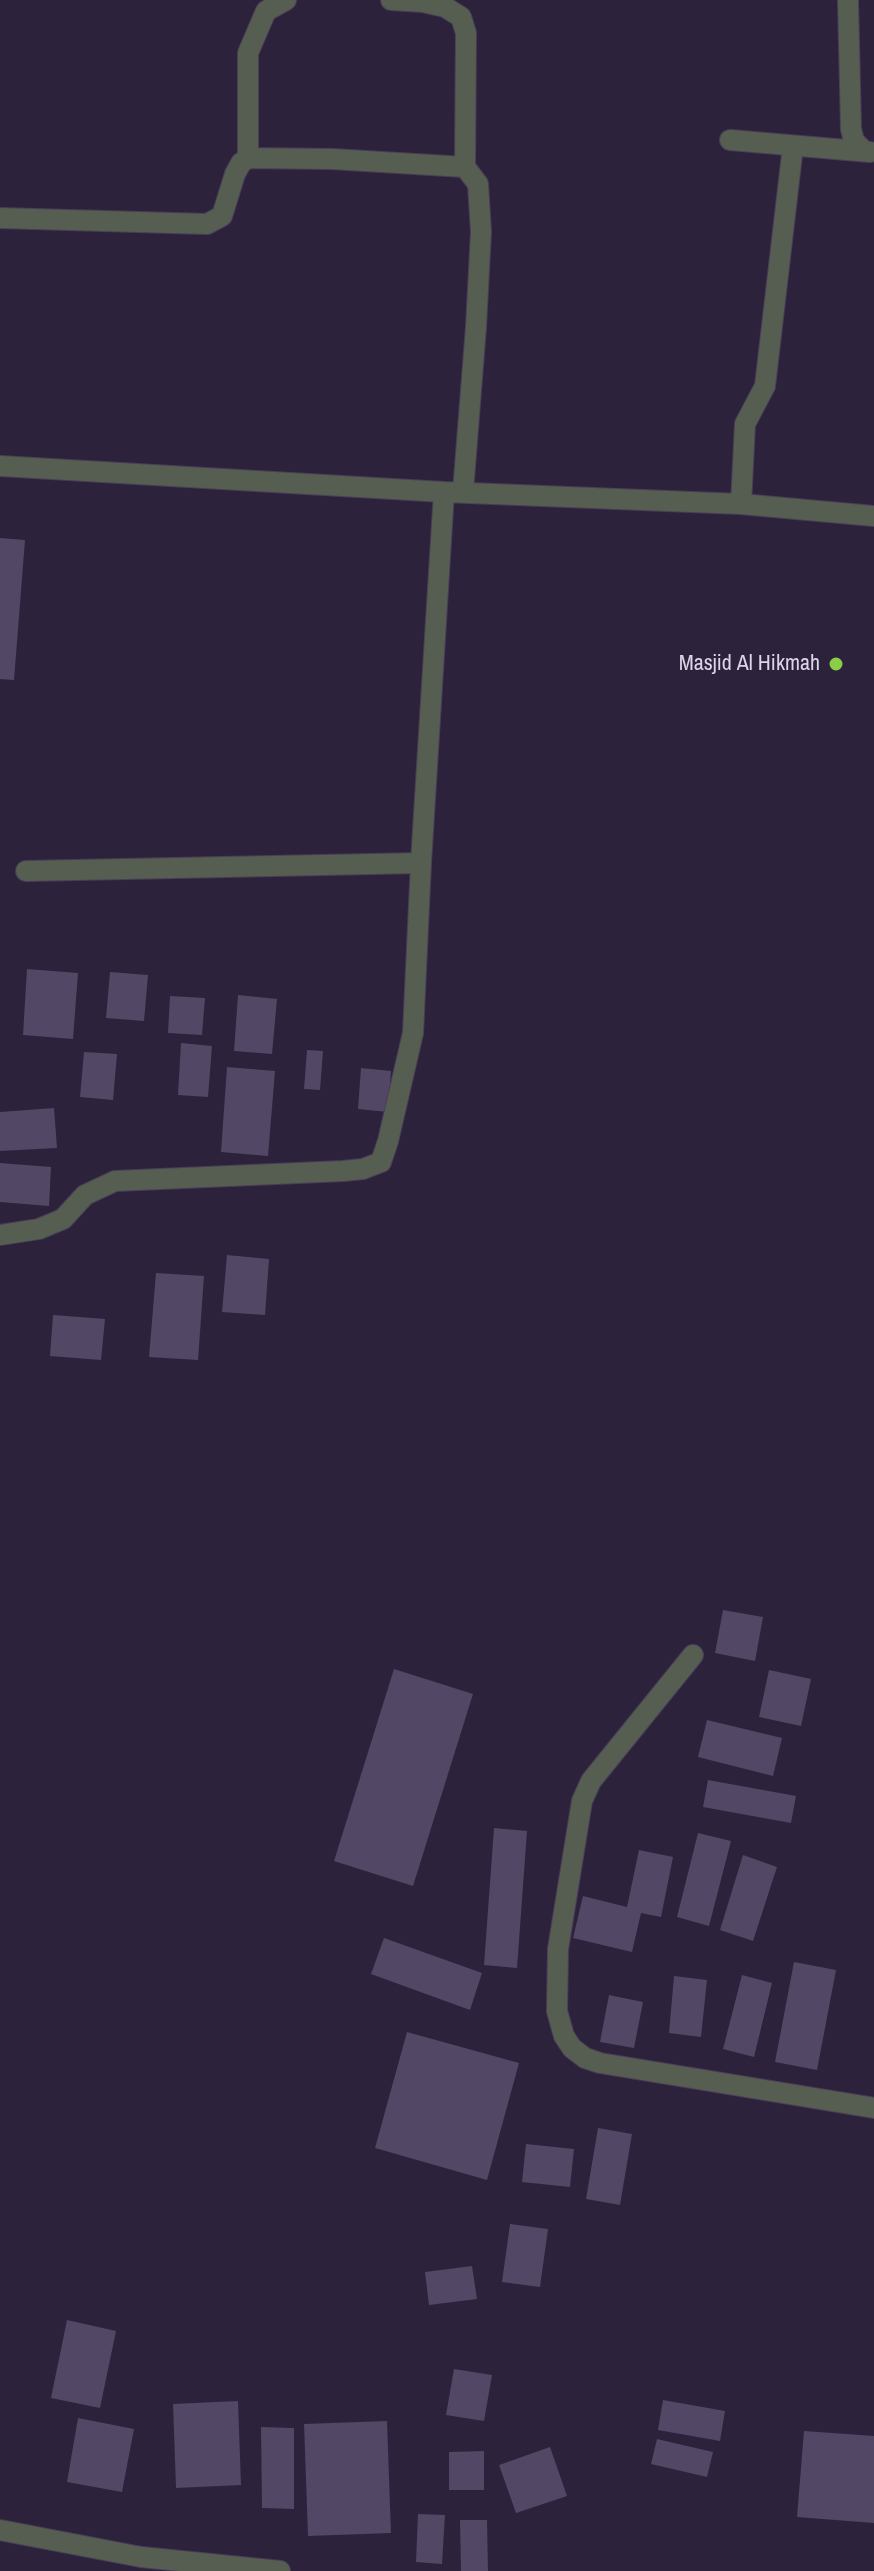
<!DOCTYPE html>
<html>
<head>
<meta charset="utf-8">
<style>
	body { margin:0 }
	canvas { display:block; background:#2c223b }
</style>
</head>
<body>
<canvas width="874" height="2571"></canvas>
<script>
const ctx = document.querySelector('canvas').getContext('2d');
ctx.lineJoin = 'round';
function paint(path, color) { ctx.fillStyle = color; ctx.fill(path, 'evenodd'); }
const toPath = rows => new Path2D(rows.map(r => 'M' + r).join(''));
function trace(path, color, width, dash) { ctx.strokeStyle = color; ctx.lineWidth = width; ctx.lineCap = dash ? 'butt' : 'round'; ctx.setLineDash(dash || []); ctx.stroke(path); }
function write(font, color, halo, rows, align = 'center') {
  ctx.font = font + ' "Archivo Narrow",sans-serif'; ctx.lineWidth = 8; ctx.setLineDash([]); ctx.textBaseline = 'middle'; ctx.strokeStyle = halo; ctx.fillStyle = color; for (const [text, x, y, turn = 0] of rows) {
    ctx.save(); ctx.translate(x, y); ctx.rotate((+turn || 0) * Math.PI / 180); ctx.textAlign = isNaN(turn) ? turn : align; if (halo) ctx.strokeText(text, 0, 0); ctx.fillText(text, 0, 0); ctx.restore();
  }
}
paint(toPath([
	[0,538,25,540,14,680,0,679],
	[27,969,78,973,73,1039,23,1035],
	[110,972,148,975,144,1021,106,1018],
	[238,995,277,999,272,1054,234,1051],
	[170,996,205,998,202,1035,168,1033],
	[181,1043,212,1046,208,1097,178,1095],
	[307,1050,323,1051,320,1090,304,1089],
	[84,1052,117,1054,113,1100,80,1097],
	[227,1067,275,1071,268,1156,221,1152],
	[361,1068,391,1071,388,1112,358,1109],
	[54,1108,57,1148,0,1151,0,1112],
	[0,1163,51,1167,49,1206,0,1202],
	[227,1255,269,1259,265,1315,222,1312],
	[156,1273,204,1276,198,1360,149,1357],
	[53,1315,105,1319,101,1360,50,1356],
	[723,1610,763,1617,755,1661,715,1653],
	[394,1669,473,1694,413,1886,334,1861],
	[769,1670,811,1679,801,1726,759,1717],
	[707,1720,782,1738,773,1776,698,1757],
	[708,1780,796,1796,791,1823,703,1807],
	[494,1828,527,1831,517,1968,484,1965],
	[698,1833,731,1841,709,1926,677,1917],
	[639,1850,673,1857,661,1917,641,1913,632,1952,573,1938,583,1896,627,1907],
	[743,1855,777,1867,753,1941,720,1930],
	[384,1938,482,1973,470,2010,371,1974],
	[794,1962,836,1970,817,2070,775,2062],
	[742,1975,772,1983,754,2057,723,2049],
	[674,1976,707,1980,701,2037,669,2033],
	[609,1995,643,2002,634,2048,600,2042],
	[407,2032,519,2063,487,2180,375,2148],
	[598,2128,632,2134,620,2205,586,2199],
	[526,2144,574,2149,570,2187,522,2182],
	[510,2224,548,2229,540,2287,502,2282],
	[472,2266,477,2299,429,2305,425,2272],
	[67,2320,116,2331,100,2408,51,2398],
	[454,2369,492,2375,484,2421,446,2415],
	[663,2400,725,2411,720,2441,658,2430],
	[238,2401,241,2485,176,2488,173,2404],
	[78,2418,134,2429,122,2492,67,2482],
	[387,2421,391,2533,308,2536,304,2424],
	[261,2427,294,2428,294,2509,262,2508],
	[804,2431,874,2436,874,2523,797,2517],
	[657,2439,713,2452,707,2477,651,2464],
	[550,2447,567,2496,516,2513,499,2465],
	[484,2451,484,2490,449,2490,449,2452],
	[418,2514,445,2515,442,2564,416,2562],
	[460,2520,487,2520,488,2571,461,2571]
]), '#524764');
const minor = toPath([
	[391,0,423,2,445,7,461,17,466,33,465,167,478,184,481,232,476,327,463,492],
	[848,0,851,129,854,141,864,151],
	[730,140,870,152],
	[248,158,248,53,266,11,286,0],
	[0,218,207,224,222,216,235,174,241,163,248,158,332,159,465,167],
	[0,466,444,492,741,504,874,516],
	[741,504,745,424,765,386,793,146],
	[26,871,421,863],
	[0,1235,39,1229,63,1219,85,1195,115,1181,343,1171,363,1169,381,1162,388,1141,413,1033,421,863,444,492],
	[693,1655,591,1781,582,1801,558,1949,557,2011,564,2036,572,2048,585,2058,600,2063,874,2108],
	[0,2530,141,2557,280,2571]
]);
trace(minor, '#483f57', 22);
trace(minor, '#565e51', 20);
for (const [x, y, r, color] of [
	[836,664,8,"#8ace47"]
]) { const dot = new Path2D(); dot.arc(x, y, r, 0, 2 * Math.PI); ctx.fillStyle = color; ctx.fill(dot); trace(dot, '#2c223b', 3); }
write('22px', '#dcd6e7', '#2c223b', [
	["Masjid Al Hikmah",820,664]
], 'right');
</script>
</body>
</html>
